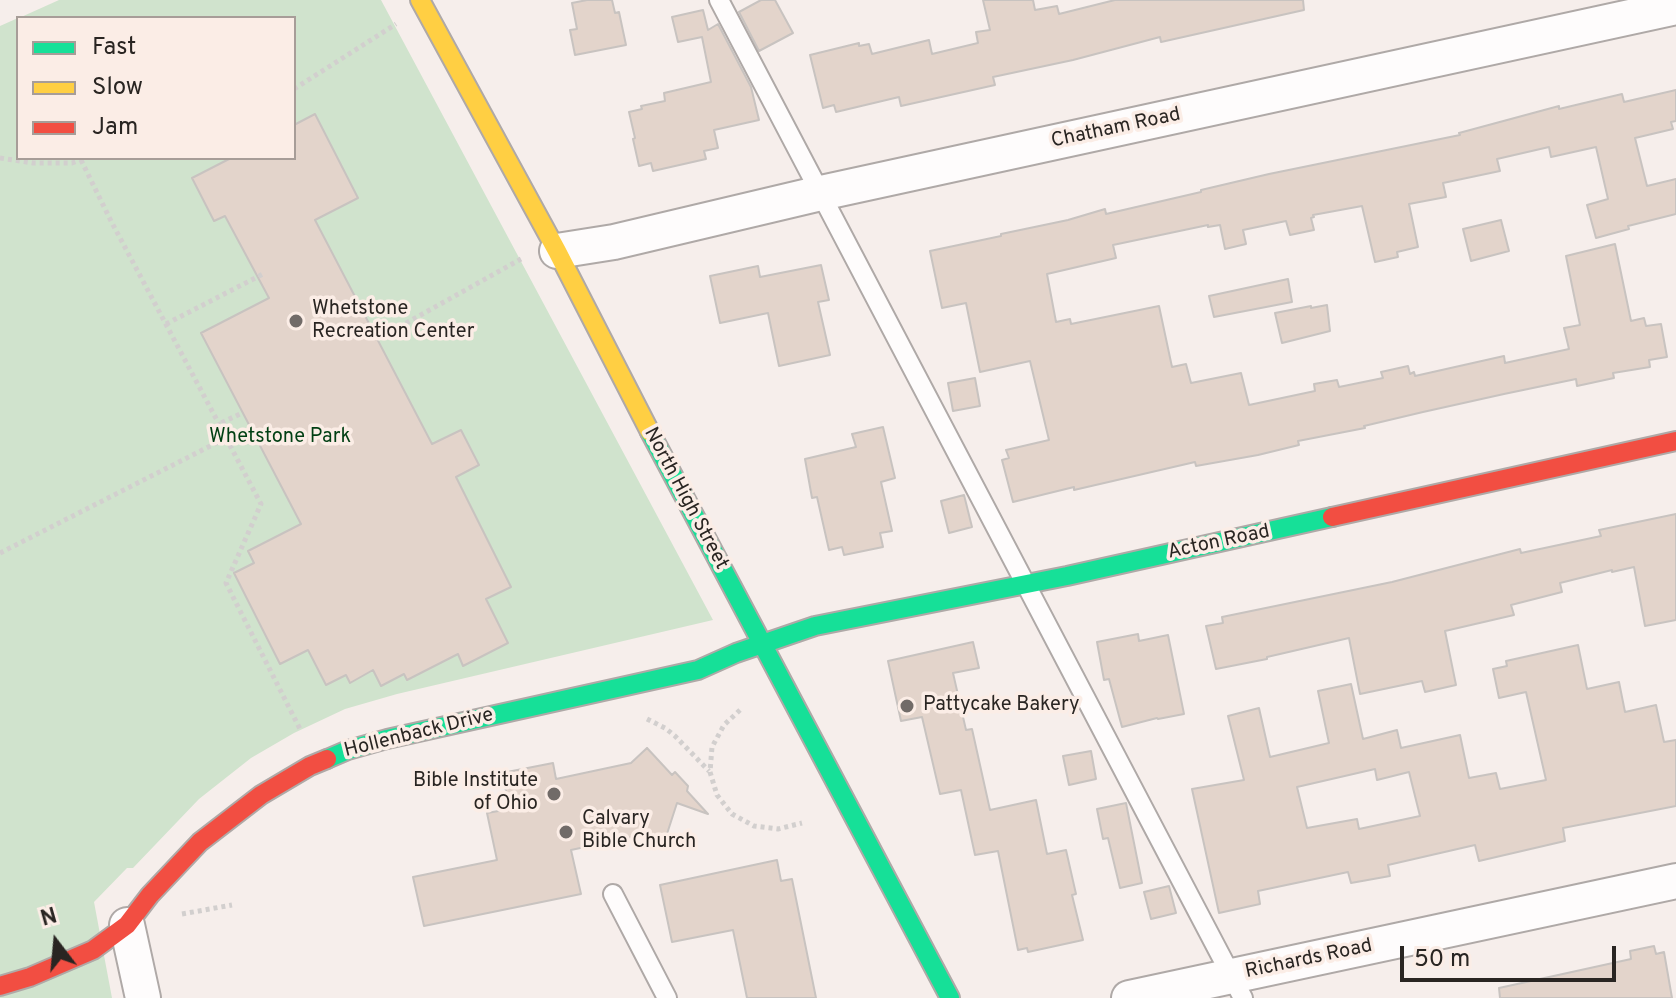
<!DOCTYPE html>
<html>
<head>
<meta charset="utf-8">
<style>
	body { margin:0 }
	#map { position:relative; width:1676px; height:998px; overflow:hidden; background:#f6eeeb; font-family:Overpass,sans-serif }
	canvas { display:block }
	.legend { position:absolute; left:16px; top:16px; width:280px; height:144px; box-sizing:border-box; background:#fbede6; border:2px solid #a79d98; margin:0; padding:10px 14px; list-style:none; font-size:24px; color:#292522 }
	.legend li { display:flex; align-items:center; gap:16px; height:40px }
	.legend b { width:40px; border:2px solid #a79d98 }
	.north { position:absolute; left:16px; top:902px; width:80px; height:80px; -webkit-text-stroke:6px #fbede6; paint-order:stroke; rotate:344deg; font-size:22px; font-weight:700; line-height:32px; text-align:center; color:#292522 }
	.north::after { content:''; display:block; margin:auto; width:28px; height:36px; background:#292522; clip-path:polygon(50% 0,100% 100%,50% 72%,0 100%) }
	.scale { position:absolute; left:1400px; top:946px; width:216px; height:36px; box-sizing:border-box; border:4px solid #292522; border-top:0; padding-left:10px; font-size:24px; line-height:28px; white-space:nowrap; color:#292522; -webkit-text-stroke:6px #fbede6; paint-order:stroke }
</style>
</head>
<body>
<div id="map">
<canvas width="1676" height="998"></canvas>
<ul class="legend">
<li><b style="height:10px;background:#16e098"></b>Fast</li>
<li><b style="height:10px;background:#ffcf43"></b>Slow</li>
<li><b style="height:10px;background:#f24e42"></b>Jam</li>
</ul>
<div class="north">N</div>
<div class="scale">50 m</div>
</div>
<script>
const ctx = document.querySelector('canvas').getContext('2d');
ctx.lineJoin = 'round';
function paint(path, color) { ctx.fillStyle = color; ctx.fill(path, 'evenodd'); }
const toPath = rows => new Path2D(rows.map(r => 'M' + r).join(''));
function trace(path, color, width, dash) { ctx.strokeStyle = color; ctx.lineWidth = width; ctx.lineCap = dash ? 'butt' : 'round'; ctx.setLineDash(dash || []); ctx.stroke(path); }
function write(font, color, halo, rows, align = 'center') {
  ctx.font = font + ' Overpass,sans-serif'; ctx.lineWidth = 7; ctx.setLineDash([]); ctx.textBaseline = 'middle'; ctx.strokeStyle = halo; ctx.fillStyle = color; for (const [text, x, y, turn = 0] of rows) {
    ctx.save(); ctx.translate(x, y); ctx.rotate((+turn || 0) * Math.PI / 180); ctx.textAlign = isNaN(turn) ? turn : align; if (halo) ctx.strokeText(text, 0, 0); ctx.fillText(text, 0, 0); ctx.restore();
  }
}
paint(toPath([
	[59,0,381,0,713,620,397,694,345,709,294,733,251,758,199,799,133,868,127,868,94,902,112,998,0,998,0,26,18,18,18,158,294,158,294,18,19,18]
]), '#d0e3cd');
const building = toPath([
	[587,0,612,0,615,13,619,12,626,45,575,55,570,30,577,29,572,3,587,0],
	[761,0,775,0,793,33,759,51,739,12,761,0],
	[983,0,1033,0,1035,10,1057,6,1059,14,1115,0,1303,0,1304,10,1161,42,1160,37,1073,60,993,77,995,85,901,106,899,97,836,112,834,105,823,108,810,55,859,43,859,46,869,44,872,54,929,40,932,54,978,43,976,32,990,30,983,0],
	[703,10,708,30,718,24,751,87,759,120,714,130,718,148,704,151,706,159,653,171,651,163,639,166,633,139,635,138,629,112,642,109,641,106,665,101,664,93,711,82,702,37,678,42,672,17,703,10],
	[1676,90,1676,121,1671,122,1673,129,1635,138,1647,186,1676,179,1676,214,1628,226,1629,229,1596,238,1587,205,1608,199,1596,147,1551,157,1549,147,1497,159,1500,171,1443,183,1446,197,1409,204,1418,247,1397,252,1398,257,1375,262,1362,206,1313,215,1314,217,1311,218,1314,230,1290,235,1286,221,1243,230,1246,244,1225,249,1220,225,1208,227,1208,225,1113,245,1116,258,1047,274,1056,322,1070,319,1071,324,1159,306,1172,367,1186,364,1191,383,1241,373,1249,405,1315,391,1314,384,1337,380,1339,387,1383,378,1381,372,1408,366,1410,374,1414,372,1415,376,1504,356,1505,363,1569,349,1564,328,1580,325,1566,256,1615,244,1631,321,1644,318,1646,326,1661,324,1667,357,1649,360,1650,367,1613,373,1614,378,1577,386,1576,379,1504,394,1423,412,1364,426,1365,428,1298,441,1299,445,1258,455,1196,466,1195,462,1074,490,1074,487,1013,502,1002,460,1009,458,1006,450,1049,440,1030,361,980,372,966,303,942,308,930,251,1001,236,1001,234,1068,220,1105,209,1106,214,1201,192,1201,190,1269,174,1460,135,1459,133,1559,106,1559,109,1622,94,1624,102,1676,90],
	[315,114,358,198,315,220,432,444,461,430,479,465,456,477,511,587,486,599,508,643,463,666,458,654,407,680,404,674,381,686,373,670,350,683,346,675,326,685,308,650,280,664,234,573,254,563,248,551,301,524,201,333,269,298,225,216,214,221,192,178,231,158,294,158,294,125,315,114],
	[1501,220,1509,251,1471,261,1463,229,1501,220],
	[821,265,829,300,818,302,830,355,779,366,768,313,720,323,710,276,758,266,760,277,821,265],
	[1288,279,1292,302,1214,317,1209,296,1288,279],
	[1327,305,1330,331,1282,343,1275,313,1311,306,1311,308,1327,305],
	[975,378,980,406,953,411,948,383,975,378],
	[883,427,895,478,881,482,892,531,880,533,883,547,844,555,842,547,829,550,817,497,812,498,805,459,856,447,852,434,883,427],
	[964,495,972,527,949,533,941,501,964,495],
	[1676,514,1676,620,1645,626,1634,567,1612,572,1612,570,1560,583,1562,592,1511,605,1514,615,1445,631,1456,685,1425,692,1422,681,1360,694,1349,638,1267,657,1267,659,1216,669,1206,626,1223,623,1222,617,1392,582,1520,549,1521,553,1601,536,1599,530,1676,514],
	[1138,634,1139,641,1168,635,1184,714,1158,719,1157,718,1122,727,1109,679,1104,680,1097,642,1138,634],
	[973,642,979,668,953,673,966,730,972,729,990,810,1036,800,1047,854,1066,850,1076,894,1072,895,1083,940,1028,952,1027,948,1018,950,998,851,975,855,961,790,940,794,922,717,901,721,888,661,973,642],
	[1578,645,1587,689,1619,682,1625,712,1656,705,1664,742,1676,740,1676,806,1563,828,1565,841,1479,861,1475,845,1388,865,1390,876,1351,883,1348,872,1258,891,1260,904,1219,913,1192,789,1244,780,1228,716,1259,708,1270,757,1329,743,1318,691,1351,684,1363,739,1397,730,1401,748,1460,735,1469,778,1496,773,1500,789,1546,780,1526,692,1499,698,1493,669,1507,666,1506,661,1578,645],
	[1375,769,1377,780,1409,772,1420,816,1359,829,1357,819,1307,828,1297,787,1375,769],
	[647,748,672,775,675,772,688,786,687,791,708,814,677,803,665,840,646,834,571,850,581,894,424,926,413,877,497,860,487,813,510,809,502,773,553,763,556,779,631,763,647,748],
	[1091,751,1096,779,1069,785,1063,756,1091,751],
	[1126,803,1142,883,1120,888,1108,838,1103,839,1097,809,1126,803],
	[777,860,781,881,792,879,816,998,747,998,733,930,672,942,660,885,777,860],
	[1169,886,1176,913,1151,919,1144,892,1169,886],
	[1654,946,1656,954,1664,952,1672,998,1500,998,1499,988,1631,959,1630,951,1654,946]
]);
paint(building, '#e3d4cb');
trace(building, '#c8c3c0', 2);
const lane = toPath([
	[719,0,1243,998],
	[613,894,667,998]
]);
const street = toPath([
	[557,251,614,242,821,193,1676,7],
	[127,925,143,998],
	[1129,998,1676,881]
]);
const fast = toPath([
	[650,432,950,998],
	[327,759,348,750,387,739,698,670,736,653,815,626,1067,576,1332,517]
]);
const slow = toPath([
	[420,0,557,251,650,432]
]);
const jam = toPath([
	[1332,517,1676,441],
	[0,986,30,977,93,950,127,925,150,895,200,842,261,795,310,766,327,759]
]);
trace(lane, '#afa9a7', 22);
trace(street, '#afa9a7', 38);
trace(fast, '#afa9a7', 22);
trace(slow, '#afa9a7', 22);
trace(jam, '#afa9a7', 22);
trace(toPath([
	[294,89,396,24],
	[0,158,33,163,72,163,85,158],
	[81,160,111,221,219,424],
	[166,324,263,274],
	[392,331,521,259],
	[226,438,261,504,226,583,301,731],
	[0,553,226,438,219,424,242,413],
	[740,710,724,725,712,747,710,772,717,795,732,814,754,826,778,829,802,823],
	[647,719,665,728,675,736,709,771],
	[182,914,232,905]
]), '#d2cfce', 5, [4, 4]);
trace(lane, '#fefcfc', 18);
trace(street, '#fefcfc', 34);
trace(fast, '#16e098', 18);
trace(slow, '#ffcf43', 18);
trace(jam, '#f24e42', 18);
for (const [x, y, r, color] of [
	[296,321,8,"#716b68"],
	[907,706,8,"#716b68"],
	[554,794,8,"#716b68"],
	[566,832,8,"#716b68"]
]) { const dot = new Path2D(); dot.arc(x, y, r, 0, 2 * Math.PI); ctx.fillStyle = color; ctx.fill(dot); trace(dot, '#fbede6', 3); }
write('20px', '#292522', '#fbede6', [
	["Chatham Road",1116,129,-12],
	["North High Street",685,499,62],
	["Acton Road",1219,543,-12],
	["Hollenback Drive",419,734,-14],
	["Richards Road",1309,960,-12]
]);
write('20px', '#292522', '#fbede6', [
	["Whetstone",312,310],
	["Recreation Center",312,333],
	["Pattycake Bakery",923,706],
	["Bible Institute",538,782,"right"],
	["of Ohio",538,805,"right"],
	["Calvary",582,820],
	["Bible Church",582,843]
], 'left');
write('20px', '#003f13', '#fbede6', [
	["Whetstone Park",280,438]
]);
</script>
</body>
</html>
